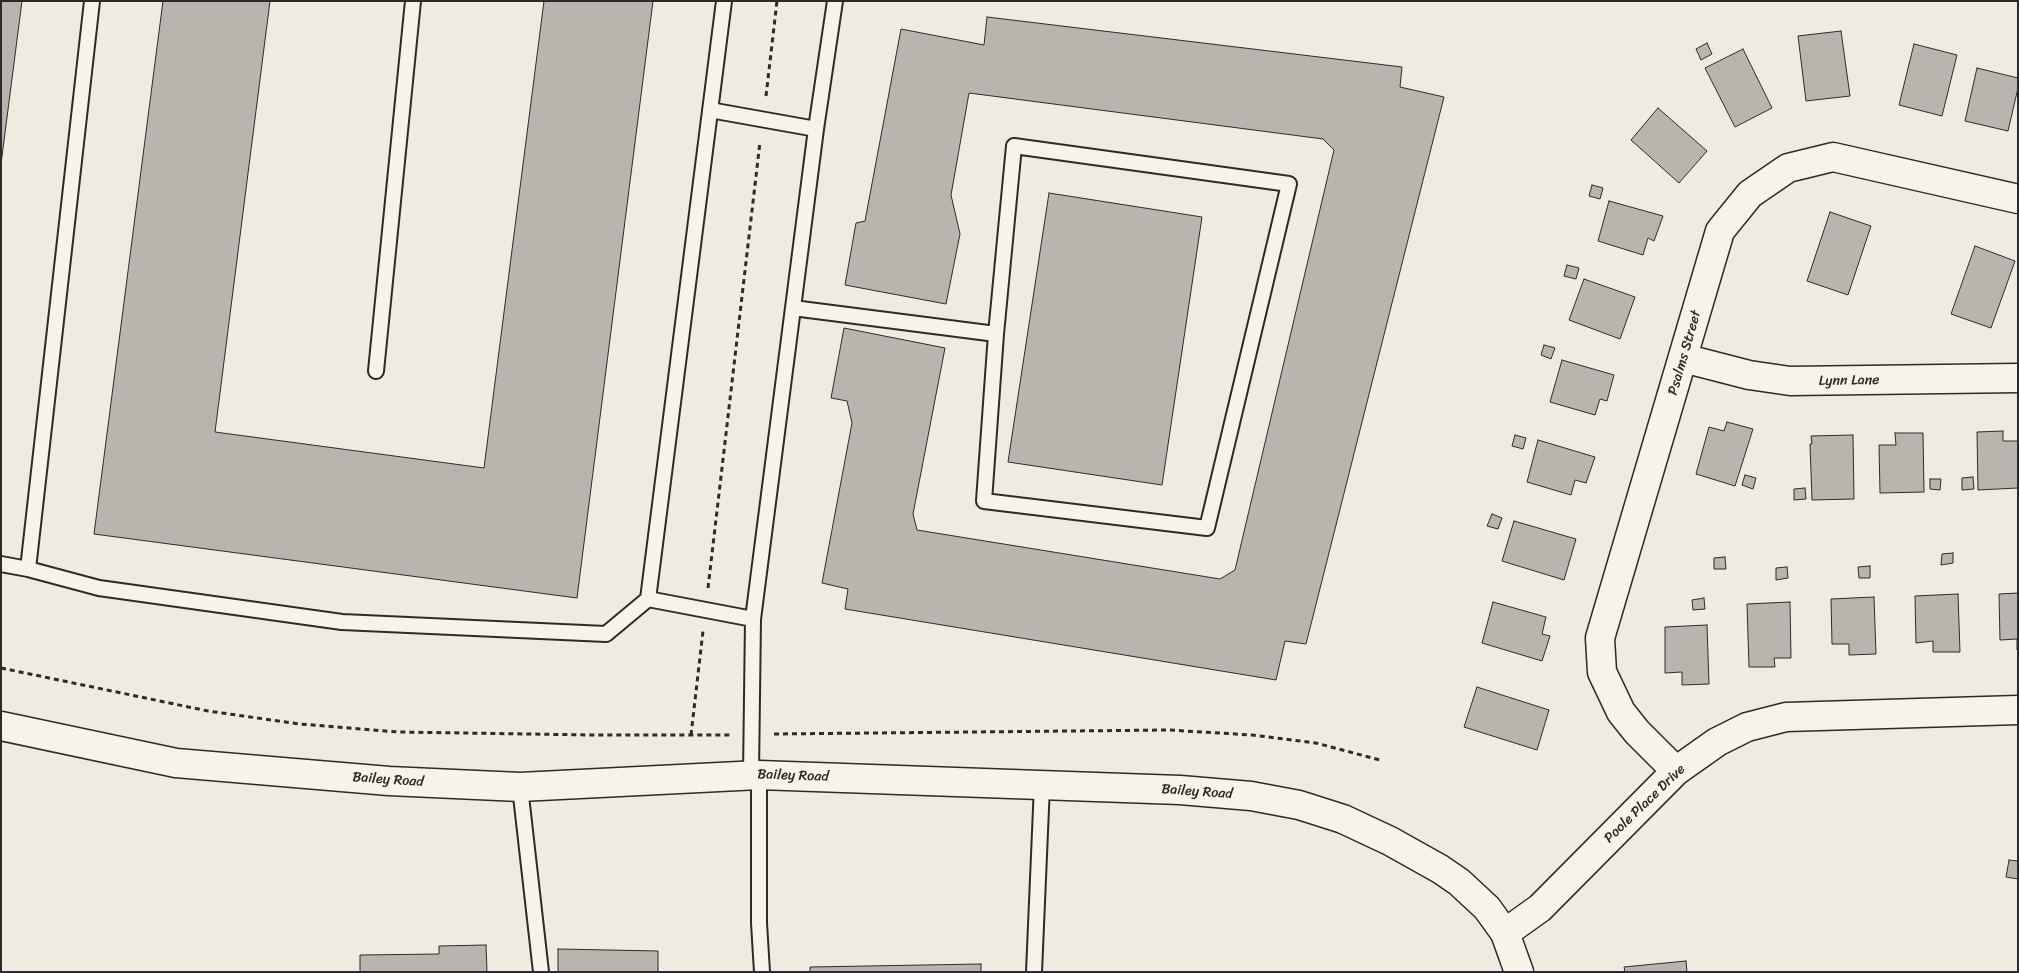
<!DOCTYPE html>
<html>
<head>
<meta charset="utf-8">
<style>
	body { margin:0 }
	#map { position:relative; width:2019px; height:973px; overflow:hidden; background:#efebe0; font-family:Sriracha,sans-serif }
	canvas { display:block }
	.frame { position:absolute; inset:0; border:2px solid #2b2b2b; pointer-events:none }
</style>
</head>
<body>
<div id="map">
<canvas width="2019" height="973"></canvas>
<div class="frame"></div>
</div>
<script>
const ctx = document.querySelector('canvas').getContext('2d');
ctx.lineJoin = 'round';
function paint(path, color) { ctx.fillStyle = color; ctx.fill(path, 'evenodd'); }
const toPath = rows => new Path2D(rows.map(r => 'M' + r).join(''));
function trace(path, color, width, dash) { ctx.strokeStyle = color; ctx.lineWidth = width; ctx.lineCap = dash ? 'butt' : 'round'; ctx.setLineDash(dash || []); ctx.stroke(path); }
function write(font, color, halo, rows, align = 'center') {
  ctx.font = font + ' Sriracha,sans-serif'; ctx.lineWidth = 5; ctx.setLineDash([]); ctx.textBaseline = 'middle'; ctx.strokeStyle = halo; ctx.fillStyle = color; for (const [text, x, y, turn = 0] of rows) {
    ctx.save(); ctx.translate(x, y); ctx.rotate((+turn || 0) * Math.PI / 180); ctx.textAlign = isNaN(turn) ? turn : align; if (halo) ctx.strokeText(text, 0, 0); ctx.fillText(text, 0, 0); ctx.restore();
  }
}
const building = toPath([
	[1,1,22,1,1,164,1,1],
	[163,1,270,1,215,432,484,468,544,1,653,1,577,598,94,534,163,1],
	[987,17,1402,67,1400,87,1444,97,1306,644,1285,641,1276,680,845,609,848,589,822,583,852,423,847,401,831,398,844,328,945,348,913,514,917,530,1220,579,1235,570,1334,150,1323,139,969,93,951,195,960,234,946,304,845,285,856,223,865,221,901,29,984,45,987,17],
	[1841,31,1850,96,1806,101,1798,36,1841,31],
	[1707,43,1712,54,1701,60,1696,49,1707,43],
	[1914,44,1957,55,1942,116,1899,105,1914,44],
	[1743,49,1772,108,1735,127,1705,68,1743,49],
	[1977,68,2018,78,2018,88,2008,131,1965,121,1977,68],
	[1658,108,1707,151,1679,183,1631,140,1658,108],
	[1592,185,1603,188,1600,199,1589,196,1592,185],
	[1049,193,1202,217,1162,485,1008,462,1049,193],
	[1609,201,1663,216,1654,241,1648,238,1643,255,1598,241,1609,201],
	[1830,212,1871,226,1848,295,1807,281,1830,212],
	[1975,246,2015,261,1991,328,1951,314,1975,246],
	[1567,265,1579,268,1576,279,1564,276,1567,265],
	[1584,279,1635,297,1620,339,1569,320,1584,279],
	[1544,345,1555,348,1551,359,1541,355,1544,345],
	[1562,360,1614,375,1607,401,1600,399,1595,415,1550,402,1562,360],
	[1727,422,1753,429,1735,486,1696,474,1709,427,1724,431,1727,422],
	[2003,431,2003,441,2018,441,2018,488,1978,490,1977,432,2003,431],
	[1895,433,1923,433,1924,492,1880,493,1879,445,1896,445,1895,433],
	[1515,435,1526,438,1523,449,1512,446,1515,435],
	[1853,435,1854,499,1812,500,1810,444,1812,444,1811,436,1853,435],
	[1538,440,1595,457,1586,483,1575,480,1571,495,1527,482,1538,440],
	[1745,475,1756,478,1753,489,1742,485,1745,475],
	[1973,477,1974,489,1962,490,1962,478,1973,477],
	[1930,479,1941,479,1940,490,1930,489,1930,479],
	[1805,488,1806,499,1794,500,1794,489,1805,488],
	[1492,514,1502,518,1498,529,1487,526,1492,514],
	[1514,521,1576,539,1564,580,1502,561,1514,521],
	[1953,553,1953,563,1941,565,1942,554,1953,553],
	[1725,557,1726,569,1714,569,1714,558,1725,557],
	[1870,566,1870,578,1859,578,1858,567,1870,566],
	[1787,567,1788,578,1776,580,1776,568,1787,567],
	[2018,593,2018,650,2017,650,2017,639,2000,640,1999,594,2018,593],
	[1958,594,1960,652,1933,652,1933,641,1916,643,1915,596,1958,594],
	[1874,597,1876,654,1849,655,1849,644,1832,644,1831,599,1874,597],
	[1704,598,1705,609,1693,610,1692,600,1704,598],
	[1493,602,1546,617,1542,634,1550,636,1542,661,1482,643,1493,602],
	[1790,602,1791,658,1774,658,1775,667,1749,667,1747,604,1790,602],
	[1707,625,1709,684,1682,685,1682,672,1665,673,1665,627,1707,625],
	[1477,687,1549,710,1537,750,1464,727,1477,687],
	[2009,860,2018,861,2018,879,2006,877,2009,860],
	[486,945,487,972,360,972,360,955,439,954,439,946,486,945],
	[558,949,658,951,658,972,558,972,558,949],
	[1686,961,1687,972,1625,972,1624,967,1686,961],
	[981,964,981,972,810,972,810,967,981,964]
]);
paint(building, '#b8b5ae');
trace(building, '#2b2b2b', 1);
const service = toPath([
	[92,1,28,569,99,588,342,622,606,634,648,599],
	[724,1,648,599,753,619],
	[710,110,816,129],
	[1014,146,1289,184,1207,528,984,501,996,334,1014,146],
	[793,308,996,334],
	[376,371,413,1],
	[1,564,28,569],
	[751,774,753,619,816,129,835,1],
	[759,775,759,923,762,972],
	[520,787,541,972],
	[1034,972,1042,785]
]);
const minor = toPath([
	[1683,358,1749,375,1790,381,2018,378],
	[1676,771,1637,732,1621,712,1602,672,1600,638,1720,231,1750,194,1788,168,1833,157,2018,199],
	[1505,933,1540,908,1676,771,1717,742,1747,727,1786,717,2018,710]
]);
const tertiary = toPath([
	[1,726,176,763,389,781,520,787,759,775,1180,790,1251,796,1299,805,1343,819,1390,841,1440,869,1459,882,1487,908,1505,933,1519,972]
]);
trace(service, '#2b2b2b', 18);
trace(minor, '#2b2b2b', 31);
trace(tertiary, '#2b2b2b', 31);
trace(toPath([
	[766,96,777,1],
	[708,588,760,142],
	[1,668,208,711,300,724,398,732,593,735,730,735],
	[774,734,1169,730,1252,735,1316,743,1380,760],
	[691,735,703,631]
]), '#2b2b2b', 3, [5, 4]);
trace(service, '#f7f3e8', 14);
trace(minor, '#f7f3e8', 28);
trace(tertiary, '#f7f3e8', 28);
write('14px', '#2b2b2b', '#f7f3e8', [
	["Psalms Street",1685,353,-74],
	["Lynn Lane",1849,381,-1],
	["Bailey Road",793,776,2],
	["Bailey Road",388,780,4],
	["Bailey Road",1197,792,4],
	["Poole Place Drive",1645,804,-44]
]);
</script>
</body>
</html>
